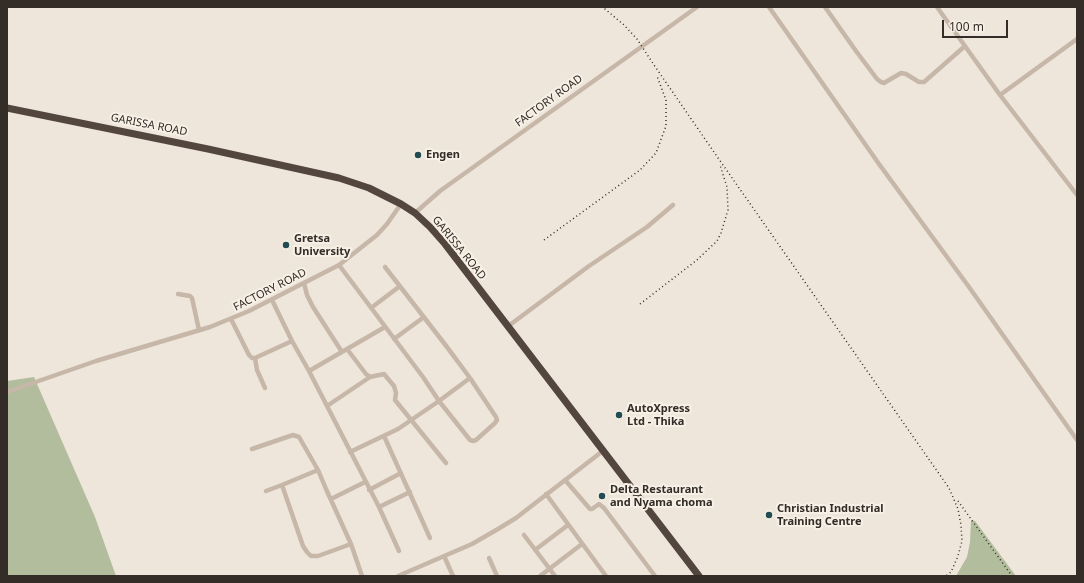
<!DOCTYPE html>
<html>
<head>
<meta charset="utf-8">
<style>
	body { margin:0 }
	#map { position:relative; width:1084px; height:583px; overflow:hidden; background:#efe6db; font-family:"Noto Sans",sans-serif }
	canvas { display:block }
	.frame { position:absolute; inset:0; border:8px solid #332c27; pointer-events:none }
	.scale { position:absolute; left:942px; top:20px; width:66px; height:18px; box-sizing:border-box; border:2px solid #332c27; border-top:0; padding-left:5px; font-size:12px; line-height:14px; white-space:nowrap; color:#332c27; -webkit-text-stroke:3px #f7f0e6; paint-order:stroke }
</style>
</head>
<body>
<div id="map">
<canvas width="1084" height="583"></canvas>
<div class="frame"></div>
<div class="scale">100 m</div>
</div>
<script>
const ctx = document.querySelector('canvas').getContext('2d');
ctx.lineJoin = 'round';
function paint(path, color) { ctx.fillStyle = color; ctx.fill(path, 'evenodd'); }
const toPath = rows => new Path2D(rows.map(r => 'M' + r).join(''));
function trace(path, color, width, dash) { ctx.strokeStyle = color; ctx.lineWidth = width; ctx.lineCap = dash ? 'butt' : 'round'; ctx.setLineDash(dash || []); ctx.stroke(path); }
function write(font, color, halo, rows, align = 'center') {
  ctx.font = font + ' "Noto Sans",sans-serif'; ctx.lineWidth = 4; ctx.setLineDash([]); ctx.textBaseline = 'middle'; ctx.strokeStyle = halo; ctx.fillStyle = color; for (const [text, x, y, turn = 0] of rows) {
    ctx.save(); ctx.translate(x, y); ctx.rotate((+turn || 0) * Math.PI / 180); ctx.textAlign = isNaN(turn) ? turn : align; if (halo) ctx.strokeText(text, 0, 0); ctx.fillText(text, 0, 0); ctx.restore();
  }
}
paint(toPath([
	[34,377,95,517,116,576,7,576,7,381],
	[971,520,975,521,1016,576,956,576,967,557,970,542]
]), '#b1bd9c');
trace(toPath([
	[769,7,879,164,969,287,1077,440],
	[825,7,856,51,877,79,881,82,884,83,901,73,906,74,919,82,924,82,965,46],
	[937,7,1000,95,1077,39],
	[1000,95,1077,195],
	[415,213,440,191,697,7],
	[339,265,423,377,439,401,398,429,350,452],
	[385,267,447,347,470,378,496,417,497,420,495,423,476,440,473,441,470,440,439,401,470,378],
	[304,283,307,295,313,307,342,352],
	[178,294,190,296,192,298,199,330],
	[272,300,292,341,309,371,379,507,399,551],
	[371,308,400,286],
	[231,319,249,355,252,358,255,358,292,341],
	[507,327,589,266,647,227,673,205],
	[394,339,424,317],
	[347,349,366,374,370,377],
	[255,358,257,370,265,388],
	[309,371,385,327],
	[7,392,96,361,210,327,249,311,339,265,377,235,387,224,401,204],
	[327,406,370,377,384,374,394,386,396,393,395,400,446,463],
	[384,436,430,538],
	[252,449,293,435,299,437,318,470,326,489,351,544,362,576],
	[318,470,282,485,303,546,307,552,311,556,318,556,351,544],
	[565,480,590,509,592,509,599,504,604,508,655,576],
	[369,490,401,473],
	[266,491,282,485],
	[546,494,606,576],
	[331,499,365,482],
	[379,507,410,492],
	[524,535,555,576],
	[535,550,568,525],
	[444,556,453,576],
	[489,558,497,576],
	[398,576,472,544,498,529,516,518,604,450],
	[540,576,582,544]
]), '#c6b7a8', 4.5);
trace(toPath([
	[7,108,208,149,339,178,369,188,401,204,415,213,430,227,445,244,699,576]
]), '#53463f', 7);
trace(toPath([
	[601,7,605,9,624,25,637,39,654,65,716,155,949,488,958,509,961,525,962,541,958,556,951,572,946,576],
	[544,240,640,170,656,153,666,126,666,100,657,76],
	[640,304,697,260,717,241,721,233,728,210,727,187,720,165],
	[958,501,1012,576]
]), '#332c27', 1.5, [1, 3]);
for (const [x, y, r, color] of [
	[418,155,4,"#214c51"],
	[286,245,4,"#214c51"],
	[619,415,4,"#214c51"],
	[602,496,4,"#214c51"],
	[769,515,4,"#214c51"]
]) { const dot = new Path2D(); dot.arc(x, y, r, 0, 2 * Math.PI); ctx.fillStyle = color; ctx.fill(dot); trace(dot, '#f7f0e6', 1.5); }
write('11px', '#332c27', '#f7f0e6', [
	["FACTORY ROAD",549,101,-36],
	["GARISSA ROAD",149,125,11],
	["GARISSA ROAD",459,248,51],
	["FACTORY ROAD",270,290,-27]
]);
write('bold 11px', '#332c27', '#f7f0e6', [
	["Engen",426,155],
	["Gretsa",294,239],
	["University",294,252],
	["AutoXpress",627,409],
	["Ltd - Thika",627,422],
	["Delta Restaurant",610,490],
	["and Nyama choma",610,503],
	["Christian Industrial",777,509],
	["Training Centre",777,522]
], 'left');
</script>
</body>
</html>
